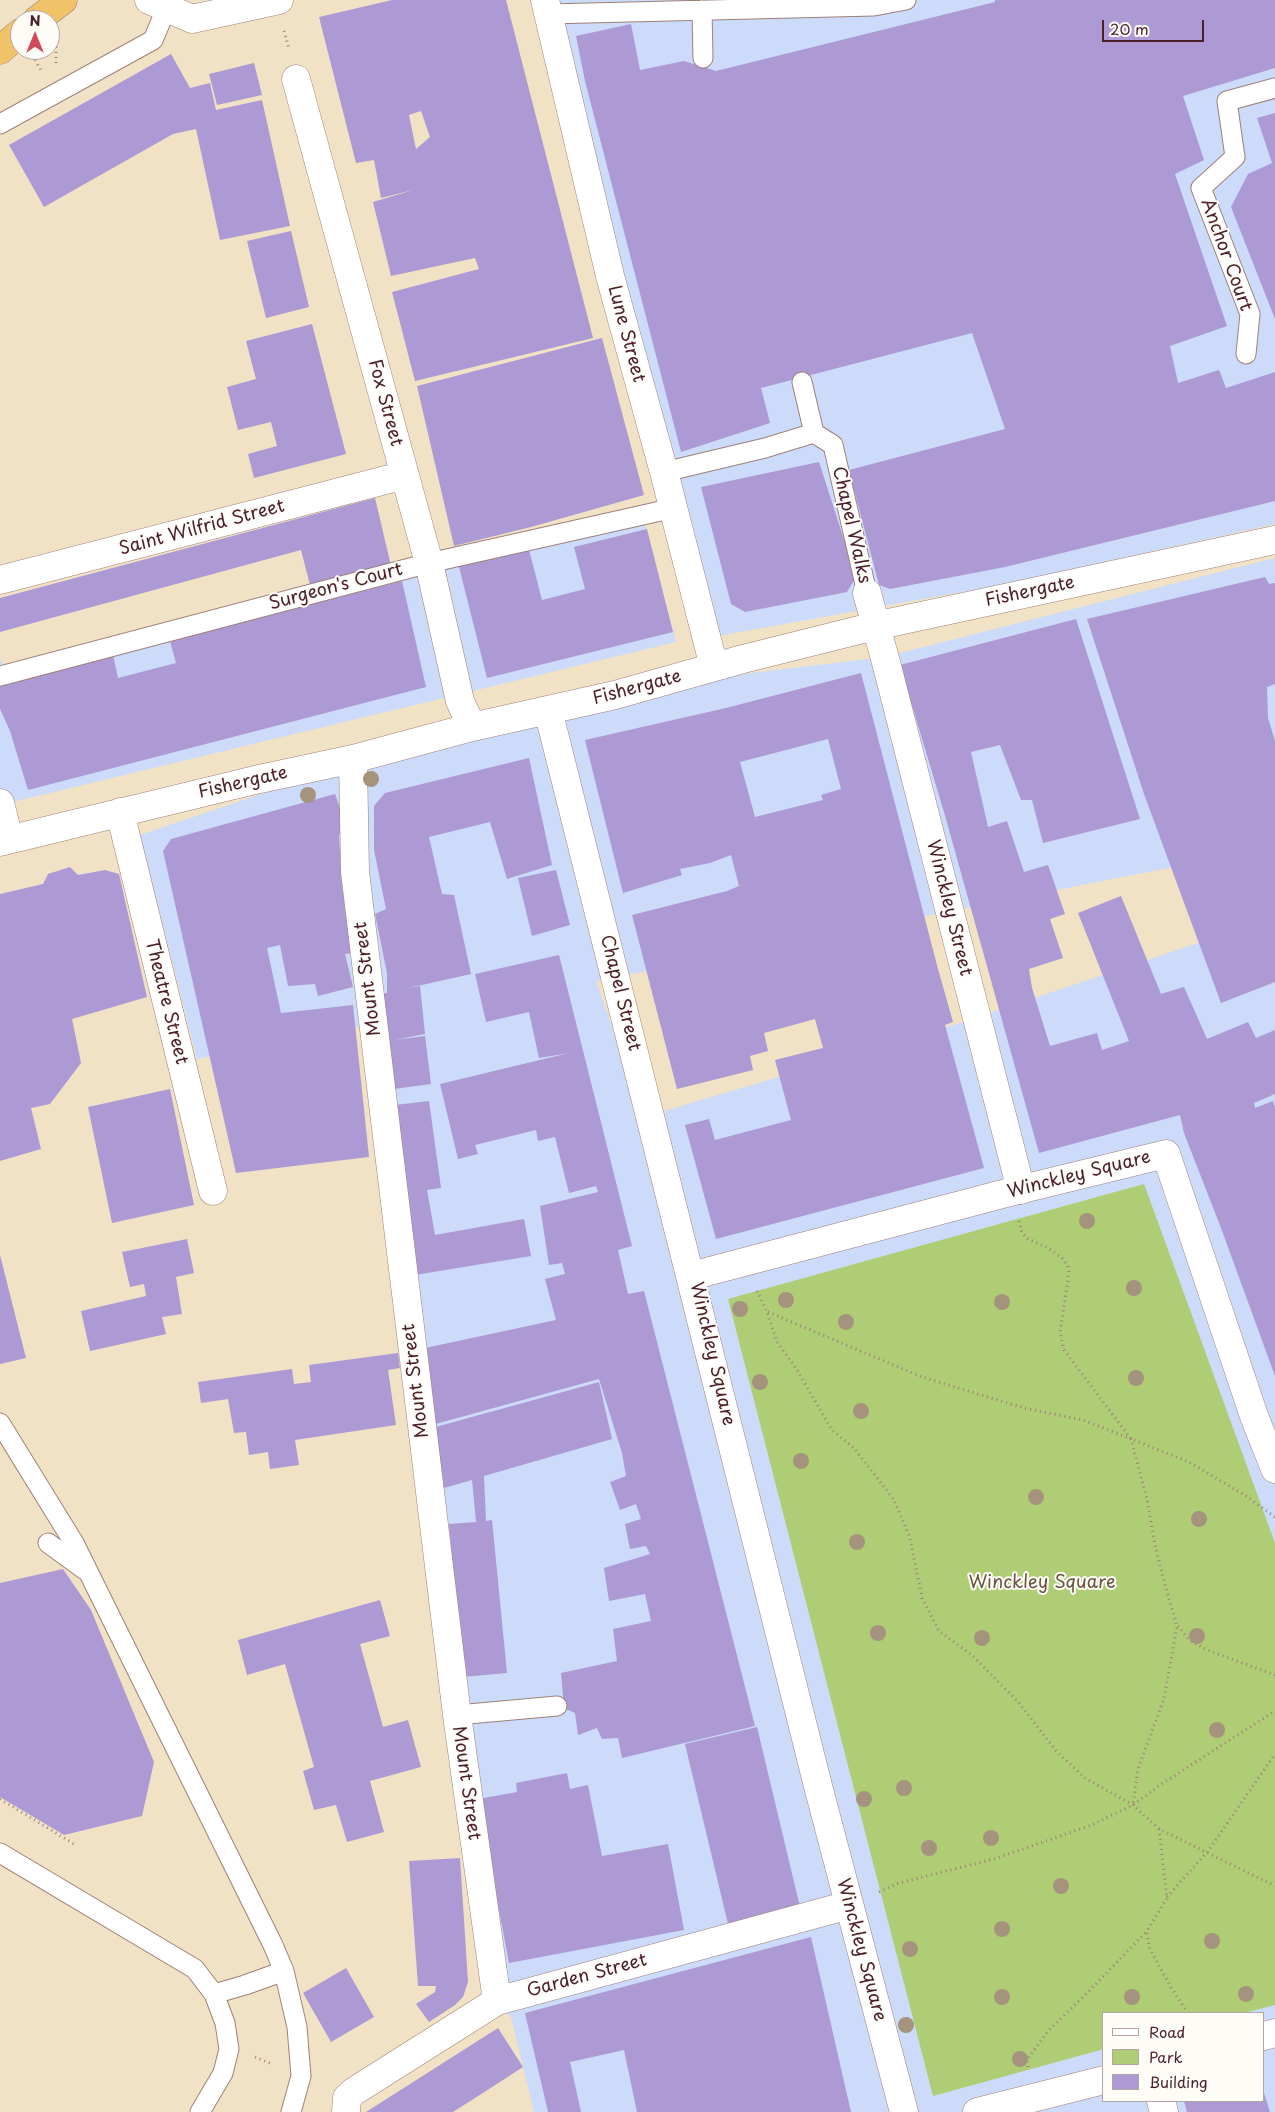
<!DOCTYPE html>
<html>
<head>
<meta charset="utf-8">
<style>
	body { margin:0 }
	#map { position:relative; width:1275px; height:2112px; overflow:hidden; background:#f1e2c6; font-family:"Playpen Sans",sans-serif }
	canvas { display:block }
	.legend { position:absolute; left:1102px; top:2012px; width:162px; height:90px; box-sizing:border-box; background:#fdfcf7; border:1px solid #b5a4a5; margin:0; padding:6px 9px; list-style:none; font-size:15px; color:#4a1f2b }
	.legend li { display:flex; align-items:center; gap:10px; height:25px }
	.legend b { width:25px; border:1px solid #b5a4a5 }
	.north { position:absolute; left:10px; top:10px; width:50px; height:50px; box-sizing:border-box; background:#fdfcf7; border:1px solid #b5a4a5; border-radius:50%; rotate:0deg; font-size:14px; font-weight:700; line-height:20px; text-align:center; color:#4a1f2b }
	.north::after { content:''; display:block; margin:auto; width:18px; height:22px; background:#d1495b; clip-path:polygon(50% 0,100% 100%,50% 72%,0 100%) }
	.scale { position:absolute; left:1102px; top:20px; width:102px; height:22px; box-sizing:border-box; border:2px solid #4a1f2b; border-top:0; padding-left:6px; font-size:15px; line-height:18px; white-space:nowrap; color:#4a1f2b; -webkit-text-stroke:4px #fdfcf7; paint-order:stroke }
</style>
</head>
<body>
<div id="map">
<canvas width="1275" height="2112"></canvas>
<ul class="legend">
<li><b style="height:6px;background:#fff"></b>Road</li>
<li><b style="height:14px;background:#aecd74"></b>Park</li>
<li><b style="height:14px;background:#ad99d4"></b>Building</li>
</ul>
<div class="north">N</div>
<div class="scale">20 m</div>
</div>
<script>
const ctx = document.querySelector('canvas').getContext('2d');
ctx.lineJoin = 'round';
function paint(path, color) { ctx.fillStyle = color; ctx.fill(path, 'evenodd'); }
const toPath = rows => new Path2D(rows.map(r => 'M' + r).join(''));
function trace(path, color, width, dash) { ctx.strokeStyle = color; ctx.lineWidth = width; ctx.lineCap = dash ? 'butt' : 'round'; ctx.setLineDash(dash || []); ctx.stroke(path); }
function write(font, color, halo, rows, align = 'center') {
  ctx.font = font + ' "Playpen Sans",sans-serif'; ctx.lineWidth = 4; ctx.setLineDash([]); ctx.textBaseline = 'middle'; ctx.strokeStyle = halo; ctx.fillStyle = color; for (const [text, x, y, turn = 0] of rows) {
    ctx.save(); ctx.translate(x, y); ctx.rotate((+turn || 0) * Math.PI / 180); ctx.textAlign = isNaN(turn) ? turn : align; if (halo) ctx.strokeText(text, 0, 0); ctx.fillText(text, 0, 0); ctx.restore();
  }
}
paint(toPath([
	[557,0,1275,0,1275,524,995,586,707,638],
	[644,521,676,642,0,805,0,657,4,671],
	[1275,558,1275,847,596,981,644,1117,960,1023,1275,917,1275,2112,534,2112,511,2017,484,1993,363,1026,197,1059,140,835,267,792,353,759,701,679,884,657],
	[1104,2013,1264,2013,1264,2101,1104,2101]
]), '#cbdbf9');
paint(toPath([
	[1144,1184,1275,1543,1275,2005,1244,2013,1104,2013,1104,2049,933,2096,728,1299]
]), '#aecd74');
paint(toPath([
	[392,0,506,0,593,338,415,381,392,292,479,269,475,258,391,276,373,202,413,190,381,198,374,160,356,163,319,17],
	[421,111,430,137,416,149,409,115],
	[995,0,1275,0,1275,68,1183,96,1204,160,1175,174,1227,326,1170,346,1178,383,1219,370,1226,388,1275,372,1275,501,1005,567,890,589,879,585,849,470,1005,429,972,333,761,388,770,423,681,452,585,81,576,36,631,24,640,70,684,61,716,71,995,2],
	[171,54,190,88,210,83,216,110,262,100,290,226,220,240,196,129,173,134,44,207,9,145],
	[254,63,262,95,217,105,209,74],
	[1275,113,1275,319,1231,207,1248,174,1272,163,1257,118],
	[291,231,309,307,266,318,247,241],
	[312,324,346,454,254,478,248,454,277,446,271,422,238,430,227,387,256,379,246,341],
	[602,338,644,495,531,527,454,546,417,386],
	[819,462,856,577,847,592,745,612,731,604,701,487],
	[375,498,392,570,311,589,301,550,0,632,0,598],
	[647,529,673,632,487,678,457,559,527,542,542,600,585,589,574,547],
	[1265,577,1269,584,1275,583,1275,684,1267,687,1268,718,1275,741,1275,982,1221,1003,1144,794,1087,619],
	[402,581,426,687,28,790,10,731,0,709,0,684,113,655,118,678,176,663,170,641],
	[1076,619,1140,819,1043,843,1032,800,1021,800,1000,745,971,752,988,827,1007,821,1024,872,1048,865,1065,914,1050,919,1063,958,1029,969,1032,988,1050,1046,1097,1033,1102,1050,1129,1041,1078,913,1121,896,1161,994,1184,987,1207,1039,1248,1022,1256,1038,1275,1030,1275,1094,1254,1103,1255,1108,1273,1101,1275,1107,1275,1376,1221,1228,1184,1133,1180,1115,1039,1153,946,819,900,665],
	[861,673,938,969,953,1022,945,1025,984,1168,716,1239,685,1125,709,1119,715,1140,791,1120,775,1060,823,1048,815,1019,764,1033,768,1051,750,1056,753,1070,677,1089,632,915,727,891,739,886,731,855,710,863,680,869,682,875,623,893,585,740,726,708],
	[828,739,841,789,821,795,823,800,755,817,740,762],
	[529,758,552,865,507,879,490,822,429,837,442,894,454,895,471,974,404,989,420,986,425,1034,395,1040,425,1036,431,1084,394,1089,381,994,387,993,387,973,375,914,386,909,374,850,374,806,385,793],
	[335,794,346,825,339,835,342,884,351,953,345,954,353,987,318,996,315,984,288,986,280,945,267,948,281,1013,353,1005,369,1157,236,1173,163,851,171,839],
	[70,867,78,875,105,870,119,874,147,997,72,1019,81,1063,50,1104,31,1108,41,1149,0,1161,0,894,43,884,48,874],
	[556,870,570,925,532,936,518,878],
	[559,955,632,1246,618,1250,628,1294,644,1291,755,1726,622,1758,618,1738,602,1739,597,1728,578,1735,575,1713,564,1708,561,1673,617,1661,613,1629,651,1621,645,1594,609,1601,604,1568,650,1554,646,1546,630,1549,625,1524,641,1519,636,1504,620,1510,610,1482,626,1476,622,1453,599,1379,432,1425,425,1348,556,1320,545,1279,565,1274,562,1263,549,1265,540,1206,598,1192,596,1186,569,1193,555,1137,538,1141,536,1130,475,1145,478,1154,458,1159,440,1084,569,1053,539,1058,529,1012,486,1022,475,974],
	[170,1089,194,1205,112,1223,88,1107],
	[429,1101,441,1188,427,1190,435,1235,524,1219,531,1256,415,1275,395,1105],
	[187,1239,194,1273,176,1277,182,1314,162,1317,166,1334,90,1351,81,1311,146,1296,144,1284,130,1287,122,1252],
	[0,1255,26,1358,0,1364],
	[398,1353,400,1368,388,1370,396,1425,295,1440,299,1465,270,1469,268,1452,249,1455,246,1432,234,1433,228,1399,201,1403,198,1382,292,1369,294,1384,311,1382,309,1365],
	[599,1382,612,1439,484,1476,486,1521,492,1520,507,1673,463,1677,449,1524,476,1522,472,1480,444,1488,432,1428],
	[63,1569,91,1610,154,1762,142,1816,64,1835,0,1797,0,1583],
	[380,1600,390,1636,360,1644,383,1727,408,1720,421,1767,370,1781,384,1832,347,1842,336,1805,314,1810,303,1771,314,1767,285,1664,247,1675,238,1640],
	[757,1727,800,1907,728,1924,685,1744],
	[567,1773,570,1789,588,1785,602,1856,668,1844,684,1930,509,1963,478,1799,517,1792,516,1783],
	[460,1858,468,1982,463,1997,455,2005,429,2022,416,2004,435,1992,436,1986,418,1986,409,1861],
	[811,1937,851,2112,637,2112,624,2050,570,2062,581,2112,548,2112,525,2013],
	[346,1968,374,2017,331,2042,303,1993],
	[498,2028,523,2067,500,2082,453,2112,366,2112],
	[1264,2093,1270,2112,1187,2112,1184,2101,1264,2101]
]), '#ad99d4');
const service = toPath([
	[702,10,703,58],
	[548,14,874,6,906,0],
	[0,124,153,40,167,7],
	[1246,354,1250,314,1201,188,1235,157,1227,101,1275,88],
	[802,382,814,433],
	[814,433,833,445,867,593],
	[664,472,765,448,814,433],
	[0,676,429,563,674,508],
	[0,1423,74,1543,273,1945,284,1971,297,2027,301,2076,291,2112],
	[48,1543,85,1570],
	[457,1715,557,1706],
	[0,1853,195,1969,214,1994,225,2023,229,2049,223,2073,200,2112],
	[214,1994,245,1985,284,1971]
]);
const pedestrian = toPath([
	[867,593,887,666,1021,1190],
	[0,803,9,839]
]);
const minor = toPath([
	[149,0,192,19,279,0],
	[545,0,610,276,664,472,714,667],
	[296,79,429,563,460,701,472,727],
	[0,580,405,475],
	[548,710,818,1786,904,2112],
	[353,759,355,872,457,1715,497,2001],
	[120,812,213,1191],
	[0,842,255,780,353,759,472,727,615,695,743,659,875,626,1275,540],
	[691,1276,1010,1192,1166,1154,1254,1416,1275,1469],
	[1264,2036,1275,2033],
	[1161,2101,1164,2112],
	[346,2112,347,2098,353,2092,497,2001,849,1905],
	[977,2112,1104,2080]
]);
const trunk = toPath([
	[37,20,63,0],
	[0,50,20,33]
]);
trace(service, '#9e8078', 21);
trace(pedestrian, '#9e8078', 29);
trace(minor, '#9e8078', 29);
trace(trunk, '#9e8078', 29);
trace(toPath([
	[284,31,289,49],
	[35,60,42,72],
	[56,63,56,45],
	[1019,1221,1022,1233,1028,1239,1048,1248,1062,1258,1068,1266,1069,1273,1060,1332,1064,1350,1131,1439,1189,1462,1246,1496,1275,1517],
	[757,1291,767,1312,777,1342,797,1370,832,1430,854,1448,894,1500,910,1538,922,1598,939,1631,973,1656,1019,1703,1057,1752,1085,1778,1133,1805,1159,1829,1275,1886],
	[768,1312,922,1377,1024,1408,1083,1420,1131,1439,1147,1499,1155,1545,1165,1585,1177,1626,1164,1699,1138,1769,1133,1805],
	[1178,1626,1190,1641,1212,1652,1275,1675],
	[0,1799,74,1844],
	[1159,1829,1167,1898,1147,1931,1149,1947,1170,1986,1188,2013],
	[879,1892,899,1883,994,1859,1092,1825,1133,1805,1163,1783,1275,1711],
	[1167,1897,1208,1851,1275,1754],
	[255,2057,272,2064],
	[1028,2067,1027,2060,1048,2031,1091,1989,1147,1931]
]), '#9e8078', 3, [1, 4]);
trace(service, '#fff', 19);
trace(pedestrian, '#fff', 28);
trace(minor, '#fff', 28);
trace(trunk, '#f0c369', 28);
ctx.fillStyle = '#a6937d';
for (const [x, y] of [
	[371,779],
	[308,795],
	[1087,1221],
	[1134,1288],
	[786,1300],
	[1002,1302],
	[740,1309],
	[846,1322],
	[1136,1378],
	[760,1382],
	[861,1411],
	[801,1461],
	[1036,1497],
	[1199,1519],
	[857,1542],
	[878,1633],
	[1197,1636],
	[982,1638],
	[1217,1730],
	[904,1788],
	[864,1799],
	[991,1838],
	[929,1848],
	[1061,1886],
	[1002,1929],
	[1212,1941],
	[910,1949],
	[1246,1994],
	[1002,1997],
	[1132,1997],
	[906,2025],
	[1020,2059]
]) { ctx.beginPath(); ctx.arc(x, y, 8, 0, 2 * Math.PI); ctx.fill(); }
write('18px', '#4a1f2b', '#fdfcf7', [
	["Anchor Court",1226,255,70],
	["Lune Street",626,334,75],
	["Fox Street",385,403,75],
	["Chapel Walks",851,525,77],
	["Saint Wilfrid Street",202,528,-15],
	["Surgeon's Court",336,587,-15],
	["Fishergate",1030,592,-12],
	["Fishergate",637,688,-15],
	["Fishergate",243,783,-13],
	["Winckley Street",949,908,76],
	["Mount Street",368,979,-97],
	["Chapel Street",620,993,76],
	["Theatre Street",166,1002,76],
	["Winckley Square",1079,1175,-14],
	["Winckley Square",712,1354,77],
	["Mount Street",416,1381,-97],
	["Mount Street",466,1783,82],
	["Winckley Square",861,1950,75],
	["Garden Street",587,1976,-15]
]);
write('18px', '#685341', '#fdfcf7', [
	["Winckley Square",1042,1583]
]);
</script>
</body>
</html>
